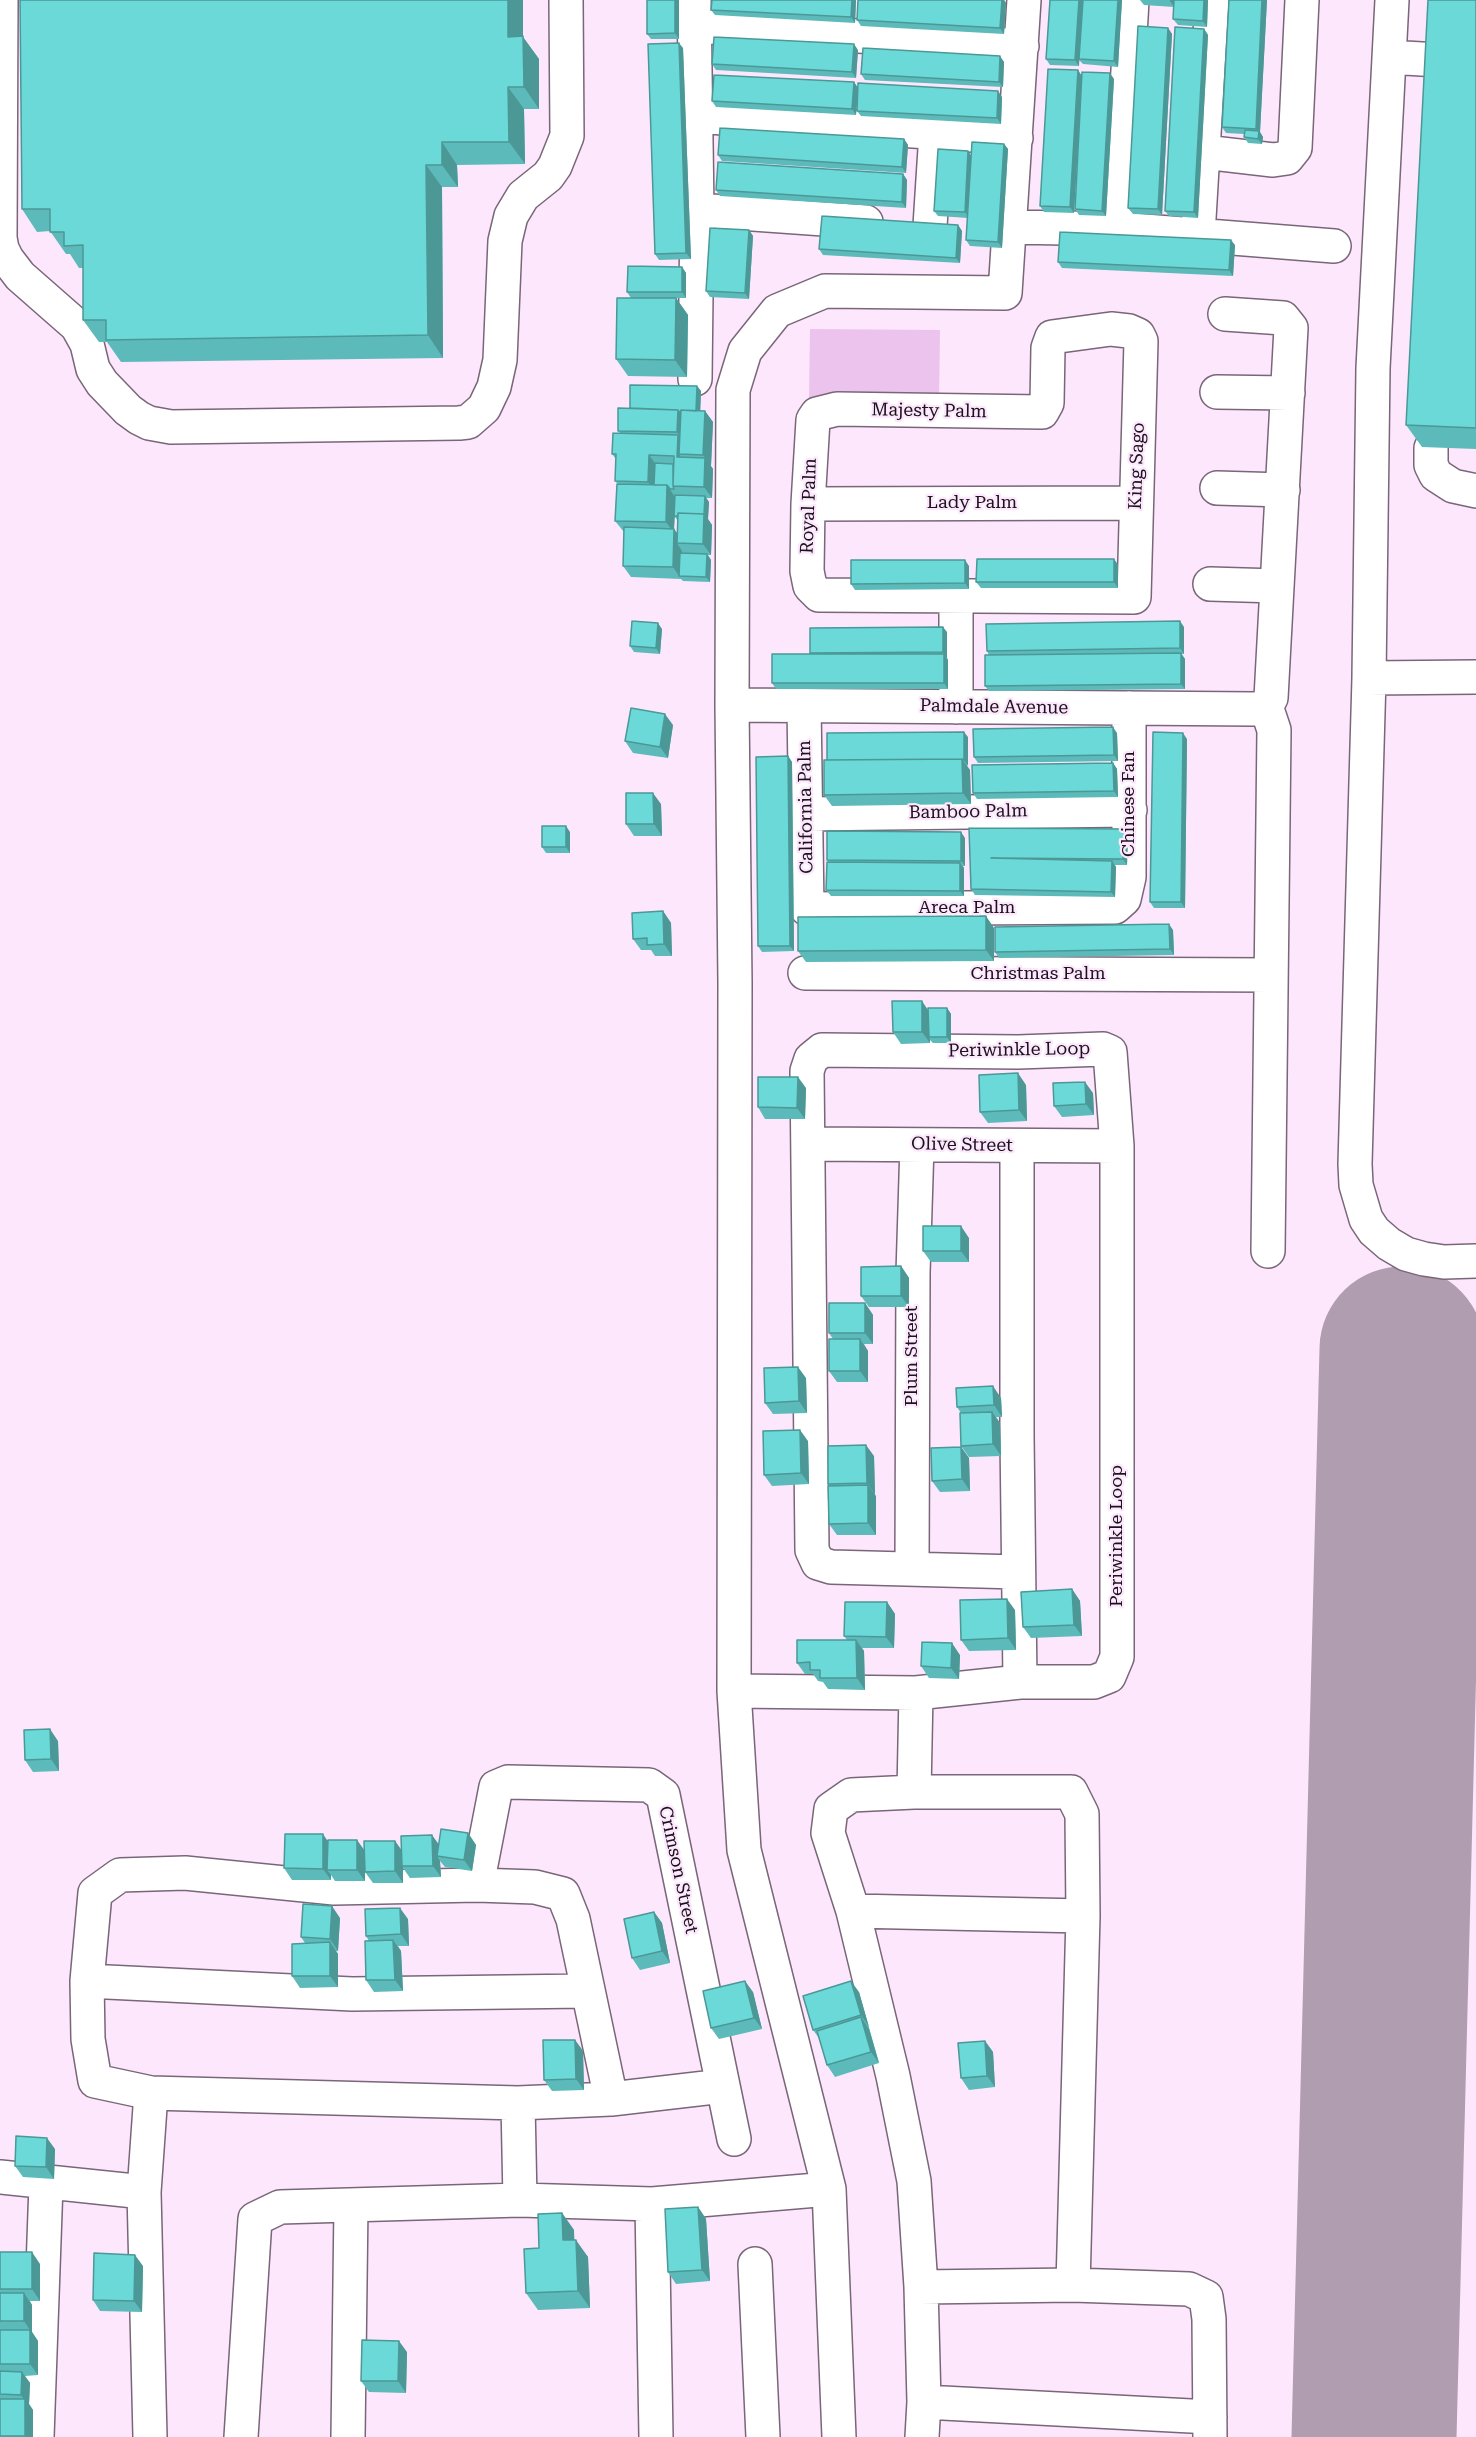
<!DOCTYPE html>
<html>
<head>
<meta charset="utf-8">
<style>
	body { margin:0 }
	canvas { display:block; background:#fde7fd }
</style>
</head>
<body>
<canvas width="1476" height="2437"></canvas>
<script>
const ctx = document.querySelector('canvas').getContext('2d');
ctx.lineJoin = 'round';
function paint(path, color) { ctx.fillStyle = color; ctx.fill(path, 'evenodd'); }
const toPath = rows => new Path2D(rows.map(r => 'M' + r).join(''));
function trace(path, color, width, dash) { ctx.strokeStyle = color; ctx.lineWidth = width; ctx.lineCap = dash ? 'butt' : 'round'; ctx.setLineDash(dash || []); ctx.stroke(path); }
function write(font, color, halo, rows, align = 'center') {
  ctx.font = font + ' "Roboto Serif",serif'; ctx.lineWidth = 4.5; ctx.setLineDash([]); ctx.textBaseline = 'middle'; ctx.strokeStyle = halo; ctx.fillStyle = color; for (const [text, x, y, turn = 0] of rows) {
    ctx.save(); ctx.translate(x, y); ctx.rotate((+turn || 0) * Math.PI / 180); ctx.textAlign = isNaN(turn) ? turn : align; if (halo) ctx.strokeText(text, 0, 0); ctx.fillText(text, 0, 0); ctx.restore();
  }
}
paint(toPath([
	[810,329,940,330,939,399,809,398]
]), '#ecc3ec');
trace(toPath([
	[1374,2437,1402,1349]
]), '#b09eb0', 165);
const minor = toPath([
	[1,0,0,238,2,249,7,259,20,276,77,326,87,344,93,369,102,383,128,410,139,418,149,423,171,427,459,423,468,422,484,408,494,387,500,360,505,241,511,216,523,196,548,176,555,166,567,136,566,0],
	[694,0,697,210,695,379],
	[1392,0,1373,368,1369,678,1355,1164,1356,1185,1366,1219,1374,1231,1389,1244,1406,1254,1424,1259,1444,1262,1476,1261],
	[695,26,1022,46],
	[1389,57,1438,60],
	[694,116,1016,138],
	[1204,152,1273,160,1287,158,1295,148,1302,0],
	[697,210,866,222],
	[930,226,936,133],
	[1011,227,1119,229,1334,246],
	[1119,229,1132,0],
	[1198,235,1212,0],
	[1111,329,1129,331,1138,335,1141,341,1134,597,819,595,810,586,807,571,808,504,813,420,817,414,837,409,1042,412,1047,403,1048,348,1052,337,1111,329],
	[1217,392,1288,393],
	[1431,448,1431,465,1436,475,1453,486,1476,491],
	[1217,488,1283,490],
	[808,504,1135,503],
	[1210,584,1277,586],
	[1369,678,1476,677],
	[732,705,1256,709,1266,706,1271,698,1291,328,1283,318,1225,314],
	[804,705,807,909,1115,907,1124,899,1129,877,1129,708],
	[1266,706,1274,730,1268,1251],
	[956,707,956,596],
	[806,814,1130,810],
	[805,973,1271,975],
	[808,1144,1117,1146],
	[1017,1146,1017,1436,1020,1682],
	[912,1568,913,1273,917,1145],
	[734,1691,916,1693,1020,1682,1094,1682,1109,1676,1117,1657,1117,1146,1110,1052,1103,1049,1018,1052,822,1050,811,1059,807,1071,812,1550,818,1563,831,1567,1018,1572],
	[914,1792,916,1693],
	[185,1873,334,1888,477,1885,535,1887,563,1894,573,1919,611,2099,518,2103,151,2093,95,2081,88,2039,87,1981,95,1893,120,1875,185,1873],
	[477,1885,496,1787,508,1782,649,1785,663,1795,734,2139],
	[853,1911,1083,1916],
	[87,1981,352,1994,586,1991],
	[611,2099,723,2086],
	[518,2103,520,2200],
	[0,2177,144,2192],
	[652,2204,656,2437],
	[755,2264,763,2437],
	[921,2287,1073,2285,1189,2289,1206,2297,1209,2319,1210,2437],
	[924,2402,1210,2417],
	[37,2437,46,2184],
	[150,2437,144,2192,151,2093],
	[241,2437,255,2219,280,2207,520,2200,652,2204,829,2189],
	[348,2437,351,2205],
	[839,2437,829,2189,744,1850,734,1691,735,983,732,705,733,390,745,351,777,311,825,291,1005,293,1024,0],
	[922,2437,924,2402,921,2287,914,2181,893,2076,853,1911,828,1833,831,1809,851,1795,914,1792,1071,1792,1082,1814,1083,1916,1073,2285]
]);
trace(minor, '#796678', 36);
trace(minor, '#fff', 33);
paint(toPath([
	[20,0,523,0,523,37,539,59,539,109,524,109,525,164,457,165,458,187,442,187,443,358,121,362,107,342,99,342,83,320,83,268,79,268,70,254,66,254,50,231,37,232,22,209],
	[679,0,679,39,651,39,647,34],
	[856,0,855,23,715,15,711,10],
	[858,0,1004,0,1006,3,1004,34,861,26,857,20],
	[1050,0,1122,0,1118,67,1083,64,1079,60,1079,66,1050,65,1046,59],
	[1140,0,1174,0,1174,7,1144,5],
	[1208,0,1207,27,1178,25,1173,19],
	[1229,0,1267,0,1260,132,1263,137,1262,144,1248,143,1244,137,1244,134,1226,133,1222,127],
	[1476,0,1476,449,1422,447,1406,425],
	[1168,28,1172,34,1162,215,1133,214,1128,208],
	[1204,29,1208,35,1198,218,1169,216,1165,211],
	[683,48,691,259,659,260,655,254],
	[858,50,856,78,716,70,712,64],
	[1004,62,1003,87,865,80,861,74],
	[1082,76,1074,213,1044,212,1040,206],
	[1114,79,1106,216,1079,215,1075,209],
	[854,82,858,88,856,115,716,107,712,101],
	[1002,97,1001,124,861,116,857,111],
	[904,139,908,145,906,173,722,161,718,155],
	[1004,144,1008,149,1002,248,970,246,966,240,968,218,938,216,934,211,968,151,971,156],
	[903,174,907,180,906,208,720,196,716,190],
	[958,225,962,231,960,263,823,255,819,249],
	[749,230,753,236,749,299,710,297,706,291],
	[1235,245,1233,276,1062,268,1058,262],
	[682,267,686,273,686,298,631,298,627,292],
	[676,298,688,315,687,377,628,376,616,359],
	[697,386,701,391,700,411,705,411,713,422,711,466,713,469,712,498,706,498,709,502,708,519,712,525,711,555,708,555,711,560,710,582,683,581,681,579,631,577,623,566,624,532,615,521,618,484,615,481,616,459,612,454,620,433,618,431,630,408],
	[675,517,678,521,677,533,674,529],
	[1114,559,1118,565,1118,588,981,588,976,582],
	[969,566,969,589,855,590,851,584],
	[1184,627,1184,654,1181,654,1185,659,1185,689,989,691,985,686,989,655,987,651],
	[662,629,660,654,634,652,630,646],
	[947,632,947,658,948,660,948,689,776,689,772,683,811,654,810,653],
	[673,725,668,758,633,753,625,741],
	[1117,733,1118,761,978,763,974,757],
	[968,737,967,766,970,770,971,804,832,806,824,795],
	[1187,739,1185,908,1154,908,1150,902],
	[788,756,792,762,794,951,762,952,758,946],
	[1113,763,1117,769,1118,797,977,799,973,793],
	[661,804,662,836,634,836,626,824],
	[969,828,1128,835,1127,865,1115,865,1116,867,1115,897,975,895,971,889],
	[570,832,570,853,546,853,542,847],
	[965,838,965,866,963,866,964,868,964,896,831,896,826,890,828,862,827,860],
	[663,911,671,923,672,956,655,956,651,950,641,950,633,939],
	[994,928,994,961,806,962,798,951],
	[1173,930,1174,955,999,958,995,952],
	[947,1008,951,1014,951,1043,933,1043,930,1040,930,1043,901,1044,893,1032,928,1010],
	[1026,1085,1027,1121,988,1123,980,1112],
	[806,1088,805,1119,765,1119,758,1107],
	[1093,1093,1094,1115,1062,1117,1054,1106],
	[969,1238,969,1262,931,1262,923,1251],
	[901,1266,909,1278,909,1307,869,1307,861,1296],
	[865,1303,873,1315,873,1344,864,1344,868,1351,868,1382,837,1382,829,1371,833,1339,829,1333],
	[806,1378,807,1413,773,1414,765,1403],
	[1001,1398,1002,1417,996,1417,1000,1423,1001,1456,969,1457,961,1446,961,1413,957,1407],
	[808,1441,809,1484,772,1486,764,1475],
	[961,1447,969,1458,970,1491,940,1492,932,1481],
	[874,1456,876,1535,837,1535,829,1524,830,1486,828,1484],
	[1072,1589,1080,1601,1082,1636,1031,1638,1023,1627],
	[887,1602,895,1614,894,1648,862,1648,864,1651,865,1690,828,1689,823,1682,818,1681,813,1674,805,1674,797,1663,847,1640,844,1636],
	[1015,1610,1016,1650,969,1651,961,1640],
	[960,1655,959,1679,929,1678,921,1666],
	[58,1741,59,1771,33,1772,25,1760],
	[468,1833,476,1845,472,1871,445,1867,440,1861,441,1877,410,1878,403,1868,403,1883,373,1883,365,1872,365,1881,335,1881,331,1875,331,1880,292,1880,284,1868,328,1840,364,1850,395,1841,401,1850,438,1844],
	[654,1912,662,1923,670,1963,640,1970,632,1958],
	[340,1918,338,1951,336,1951,338,1954,338,1987,300,1988,292,1976,305,1943,301,1937],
	[408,1919,409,1946,398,1946,401,1951,403,1991,374,1992,366,1980,369,1941,366,1936],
	[753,1992,762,2029,719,2039,711,2028],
	[859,1992,879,2063,835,2077,827,2065,819,2038,813,2030],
	[575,2040,583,2051,584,2090,552,2091,544,2080],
	[985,2041,993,2052,995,2087,969,2090,961,2078],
	[55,2149,54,2179,23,2177,15,2166],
	[698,2207,706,2219,710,2281,676,2284,668,2272],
	[562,2213,574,2230,574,2240,588,2257,590,2308,538,2310,526,2293,539,2248],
	[0,2252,40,2264,40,2301,30,2301,32,2305,32,2332,38,2341,38,2375,25,2376,30,2383,29,2404,33,2410,33,2437,0,2437],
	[143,2266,142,2312,100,2311,93,2300],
	[407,2352,406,2393,369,2392,361,2381]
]), '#5cbbba');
paint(toPath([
	[508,0,523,0,523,37,539,59,539,109,524,87,508,37],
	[675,0,679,0,679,39,675,33],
	[852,0,856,0,855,23,851,17],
	[1002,0,1004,0,1006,3,1004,34,1000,28],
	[1079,0,1083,0,1079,66,1075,60],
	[1118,0,1122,0,1118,67,1114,61],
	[1170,0,1174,0,1174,7,1170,1],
	[1204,0,1208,0,1207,27,1203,21],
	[1262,0,1267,0,1260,132,1263,137,1262,144,1258,139,1259,133,1256,129],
	[1168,28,1172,34,1162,215,1158,209],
	[1204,29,1208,35,1198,218,1194,212],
	[679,43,683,48,691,259,686,253],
	[854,44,858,50,856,78,852,72],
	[1000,56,1004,62,1003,87,999,82],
	[1078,70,1082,76,1074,213,1070,207],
	[1110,73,1114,79,1106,216,1102,211],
	[854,82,858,88,856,115,852,109],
	[508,87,524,109,525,164,509,142],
	[998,91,1002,97,1001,124,997,118],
	[904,139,908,145,906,173,902,167],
	[442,142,457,165,458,187,442,165],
	[1004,144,1008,149,1002,248,998,242],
	[968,151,972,157,969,218,965,212],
	[426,165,442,187,443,358,428,335],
	[903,174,907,180,906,208,902,202],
	[958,225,962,231,960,263,956,258],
	[749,230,753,236,749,299,745,293],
	[1231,240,1235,245,1233,276,1229,270],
	[682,267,686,273,686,298,682,292],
	[676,298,688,315,687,377,675,360],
	[697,386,701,391,700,418,696,412],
	[678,410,686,421,685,444,677,432],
	[705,411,713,422,711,466,703,455],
	[678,435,686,446,679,454,685,463,677,457],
	[649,455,657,466,656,493,648,482],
	[705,458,713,469,712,498,704,487],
	[667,485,675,497,674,529,682,540,677,543,682,551,681,576,679,576,681,579,673,567,674,533,666,522],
	[705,496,709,502,708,519,712,525,711,555,703,544],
	[707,554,711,560,710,582,706,577],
	[1114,559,1118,565,1118,588,1114,582],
	[965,560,969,566,969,589,965,583],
	[1180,621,1184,627,1184,654,1180,648],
	[658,623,662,629,660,654,656,648],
	[943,627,947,632,947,658,943,652],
	[1181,653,1185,659,1185,689,1181,684],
	[944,654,948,660,948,689,944,683],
	[665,714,673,725,668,758,660,747],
	[1113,727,1117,733,1118,761,1114,755],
	[964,732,968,737,968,766,964,760],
	[1183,733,1187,739,1185,908,1181,902],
	[788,756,792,762,794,951,790,946],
	[962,759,970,770,971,804,963,793],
	[1113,763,1117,769,1118,797,1114,791],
	[653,793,661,804,662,836,654,824],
	[566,826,570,832,570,853,566,847],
	[1124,829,1128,835,1127,865,1123,859],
	[961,832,965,838,965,866,961,861],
	[1112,861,1116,867,1115,897,1111,892],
	[960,863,964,868,964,896,960,891],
	[663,911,671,923,672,956,664,944],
	[986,916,994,928,994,961,986,950],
	[1169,924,1173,930,1174,955,1170,949],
	[922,1001,930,1013,929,1037,930,1040,930,1043,922,1032],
	[947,1008,951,1014,951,1043,947,1037],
	[1018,1073,1026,1085,1027,1121,1019,1110],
	[798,1077,806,1088,805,1119,797,1108],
	[1085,1082,1093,1093,1094,1115,1086,1104],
	[961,1226,969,1238,969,1262,961,1251],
	[901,1266,909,1278,909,1307,901,1296],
	[865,1303,873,1315,873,1344,865,1333],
	[860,1339,868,1351,868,1382,860,1371],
	[798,1367,806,1378,807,1413,799,1401],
	[993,1386,1001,1398,1002,1417,994,1405],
	[992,1412,1000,1423,1001,1456,993,1444],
	[800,1430,808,1441,809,1484,801,1473],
	[866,1445,874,1456,875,1494,867,1483],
	[961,1447,969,1458,970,1491,962,1479],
	[868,1485,876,1496,876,1535,868,1523],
	[1072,1589,1080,1601,1082,1636,1074,1625],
	[1007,1599,1015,1610,1016,1650,1008,1638],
	[887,1602,895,1614,894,1648,886,1637],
	[856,1640,864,1651,865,1690,857,1678],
	[952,1643,960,1655,959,1679,951,1668],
	[50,1729,58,1741,59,1771,51,1759],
	[468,1833,476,1845,472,1871,464,1860],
	[323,1834,331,1846,327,1870,331,1875,331,1880,323,1869],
	[432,1835,440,1846,437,1856,440,1861,441,1877,433,1866],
	[357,1840,365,1851,365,1881,357,1870],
	[395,1841,403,1852,403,1883,395,1871],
	[332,1906,340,1918,338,1951,330,1939],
	[400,1908,408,1919,409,1946,401,1934],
	[654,1912,662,1923,670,1963,662,1951],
	[393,1940,401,1951,403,1991,395,1980],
	[330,1942,338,1954,338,1987,330,1976],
	[745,1981,753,1992,762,2029,754,2018],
	[851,1981,859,1992,869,2027,861,2015],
	[861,2017,869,2029,879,2063,871,2052],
	[575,2040,583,2051,584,2090,576,2079],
	[985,2041,993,2052,995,2087,987,2076],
	[47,2138,55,2149,54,2179,46,2167],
	[698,2207,706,2219,710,2281,702,2270],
	[562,2213,574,2230,575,2257,563,2240],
	[576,2240,588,2257,590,2308,578,2291],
	[32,2252,40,2264,40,2301,32,2289],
	[135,2255,143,2266,142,2312,134,2301],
	[24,2293,32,2305,32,2332,38,2341,38,2375,30,2364,30,2330,24,2321],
	[399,2341,407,2352,406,2393,398,2381],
	[22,2372,30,2383,29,2404,33,2410,33,2437,26,2437,25,2436,25,2401,21,2395]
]), '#4b9897');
const building = toPath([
	[20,0,508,0,508,37,523,36,524,87,508,87,509,142,442,142,442,165,426,165,428,335,106,340,106,320,83,320,83,245,64,246,64,232,50,232,50,209,22,209,20,0],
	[647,0,675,0,675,33,647,34,647,0],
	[712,0,852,0,851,17,711,10,712,0],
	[858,0,1002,0,1000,28,857,20,858,0],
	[1050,0,1079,0,1075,60,1046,59,1050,0],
	[1083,0,1118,0,1114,61,1079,59,1083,0],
	[1174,0,1204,0,1203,21,1173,19,1174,0],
	[1229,0,1262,0,1256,129,1222,127,1229,0],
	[1428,0,1476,0,1476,428,1406,425,1428,0],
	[1138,26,1168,28,1158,209,1128,208,1138,26],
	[1175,27,1204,29,1194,212,1165,211,1175,27],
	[714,37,854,44,852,72,712,64,714,37],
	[679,43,686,253,655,254,648,44,679,43],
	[863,48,1000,56,999,82,861,74,863,48],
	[1048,69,1078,70,1070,207,1040,206,1048,69],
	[1082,72,1110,73,1102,211,1075,209,1082,72],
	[714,75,854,82,852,109,712,101,714,75],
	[858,83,998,91,997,118,857,111,858,83],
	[720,128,904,139,902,167,718,155,720,128],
	[1245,130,1259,131,1258,139,1244,137,1245,130],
	[972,142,1004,144,998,242,966,240,972,142],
	[938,149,968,151,965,212,934,211,938,149],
	[718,162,903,174,902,202,716,190,718,162],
	[822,216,958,225,956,258,819,249,822,216],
	[710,228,749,230,745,293,706,291,710,228],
	[1060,232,1231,240,1229,270,1058,262,1060,232],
	[628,266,682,267,682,292,627,292,628,266],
	[617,298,676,298,675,360,616,359,617,298],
	[630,385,697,386,696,411,681,410,680,412,679,412,678,410,630,408,630,385],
	[618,408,678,410,677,432,618,431,618,408],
	[681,410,705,411,703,455,679,454,681,410],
	[613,433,678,435,677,457,705,458,704,487,673,486,674,456,649,455,648,482,615,481,616,454,612,454,613,433],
	[655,463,673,464,673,486,674,489,670,489,667,485,654,485,655,463],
	[617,484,667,485,666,522,615,521,617,484],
	[675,495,705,496,704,514,678,513,678,516,674,516,675,495],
	[678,513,704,514,703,544,677,543,678,513],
	[624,527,674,529,673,567,623,566,624,527],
	[680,553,707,554,706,577,679,576,680,553],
	[977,559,1114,559,1114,582,976,582,977,559],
	[851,560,965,560,965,583,851,584,851,560],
	[632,621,658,623,656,648,630,646,632,621],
	[1180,621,1180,648,987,651,986,624,1180,621],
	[943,627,943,652,810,653,810,628,943,627],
	[1181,653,1181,684,985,686,985,655,1181,653],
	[772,654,944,654,944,683,772,683,772,654],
	[631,708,665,714,660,747,625,741,631,708],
	[1113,727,1114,755,974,757,973,729,1113,727],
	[964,732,964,760,962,759,827,760,827,733,964,732],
	[1153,732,1183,733,1181,902,1150,902,1153,732],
	[788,756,790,946,758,946,756,757,788,756],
	[962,759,963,793,824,795,824,760,962,759],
	[1113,763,1114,791,973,793,972,765,1113,763],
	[626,793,653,793,654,824,626,824,626,793],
	[542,826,566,826,566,847,542,847,542,826],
	[969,828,1124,829,1123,859,991,858,1112,861,1111,892,971,889,969,828],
	[827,831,961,832,961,861,827,860,827,831],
	[827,862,960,863,960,891,826,890,827,862],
	[663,911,664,944,647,945,647,938,633,939,632,913,663,911],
	[986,916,986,950,798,951,798,917,986,916],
	[1169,924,1170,949,995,952,995,927,1169,924],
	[892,1001,922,1001,922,1032,893,1032,892,1001],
	[928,1008,947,1008,947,1037,929,1037,928,1008],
	[1018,1073,1019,1110,980,1112,979,1075,1018,1073],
	[758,1077,798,1077,797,1108,758,1107,758,1077],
	[1085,1082,1086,1104,1054,1106,1053,1083,1085,1082],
	[923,1226,961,1226,961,1251,923,1251,923,1226],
	[901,1266,901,1296,861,1296,861,1267,901,1266],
	[829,1303,865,1303,865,1333,829,1333,829,1303],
	[829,1339,860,1339,860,1371,829,1371,829,1339],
	[798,1367,799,1401,765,1403,764,1368,798,1367],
	[993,1386,994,1405,957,1407,956,1388,993,1386],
	[992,1412,993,1444,961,1446,960,1413,992,1412],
	[800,1430,801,1473,764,1475,763,1431,800,1430],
	[866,1445,867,1483,828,1484,828,1446,866,1445],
	[961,1447,962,1479,932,1481,931,1448,961,1447],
	[868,1485,868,1523,829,1524,828,1486,868,1485],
	[1072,1589,1074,1625,1023,1627,1021,1592,1072,1589],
	[1007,1599,1008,1638,961,1640,960,1600,1007,1599],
	[845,1602,887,1602,886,1637,844,1636,845,1602],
	[797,1640,856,1640,857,1678,820,1678,820,1670,810,1670,810,1662,797,1663,797,1640],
	[922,1642,952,1643,951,1668,921,1666,922,1642],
	[50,1729,51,1759,25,1760,24,1730,50,1729],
	[441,1829,468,1833,464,1860,437,1856,441,1829],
	[285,1834,323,1834,323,1869,284,1868,285,1834],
	[432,1835,433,1866,402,1866,401,1836,432,1835],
	[328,1840,357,1840,357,1870,327,1870,328,1840],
	[364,1841,395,1841,395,1871,365,1872,364,1841],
	[303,1904,332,1906,330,1939,301,1937,303,1904],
	[400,1908,401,1934,366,1936,365,1909,400,1908],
	[654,1912,662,1951,632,1958,624,1919,654,1912],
	[393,1940,395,1980,366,1980,365,1941,393,1940],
	[330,1942,330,1976,292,1976,292,1944,330,1942],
	[745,1981,754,2018,711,2028,703,1991,745,1981],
	[851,1981,861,2015,813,2030,803,1996,851,1981],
	[861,2017,871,2052,827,2065,817,2031,861,2017],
	[543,2040,575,2040,576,2079,544,2080,543,2040],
	[985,2041,987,2076,961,2078,958,2043,985,2041],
	[16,2136,47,2138,46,2167,15,2166,16,2136],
	[698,2207,702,2270,668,2272,665,2209,698,2207],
	[562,2213,563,2240,576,2240,578,2291,526,2293,524,2249,539,2248,538,2214,562,2213],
	[0,2252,32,2252,32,2289,0,2289,0,2252],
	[94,2253,135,2255,134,2301,93,2300,94,2253],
	[0,2293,24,2293,24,2321,0,2321,0,2293],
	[0,2330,30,2330,30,2364,0,2364,0,2330],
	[362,2340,399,2341,398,2381,361,2381,362,2340],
	[0,2371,22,2372,21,2395,0,2394,0,2371],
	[0,2399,25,2399,25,2436,0,2436,0,2399]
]);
paint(building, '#6bd9d8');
trace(building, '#4b9897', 1.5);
write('18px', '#1a131a', '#fde7fd', [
	["Majesty Palm",929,411,1],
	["King Sago",1137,466,-88],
	["Lady Palm",972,503],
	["Royal Palm",809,506,-88],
	["Palmdale Avenue",994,707,1],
	["Chinese Fan",1129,804,-90],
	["California Palm",806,807,-91],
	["Bamboo Palm",968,812,-1],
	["Areca Palm",967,908],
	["Christmas Palm",1038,974],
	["Periwinkle Loop",1019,1050,-1],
	["Olive Street",962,1145,1],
	["Plum Street",912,1356,-90],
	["Periwinkle Loop",1117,1536,-90],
	["Crimson Street",678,1870,78]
]);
</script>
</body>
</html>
